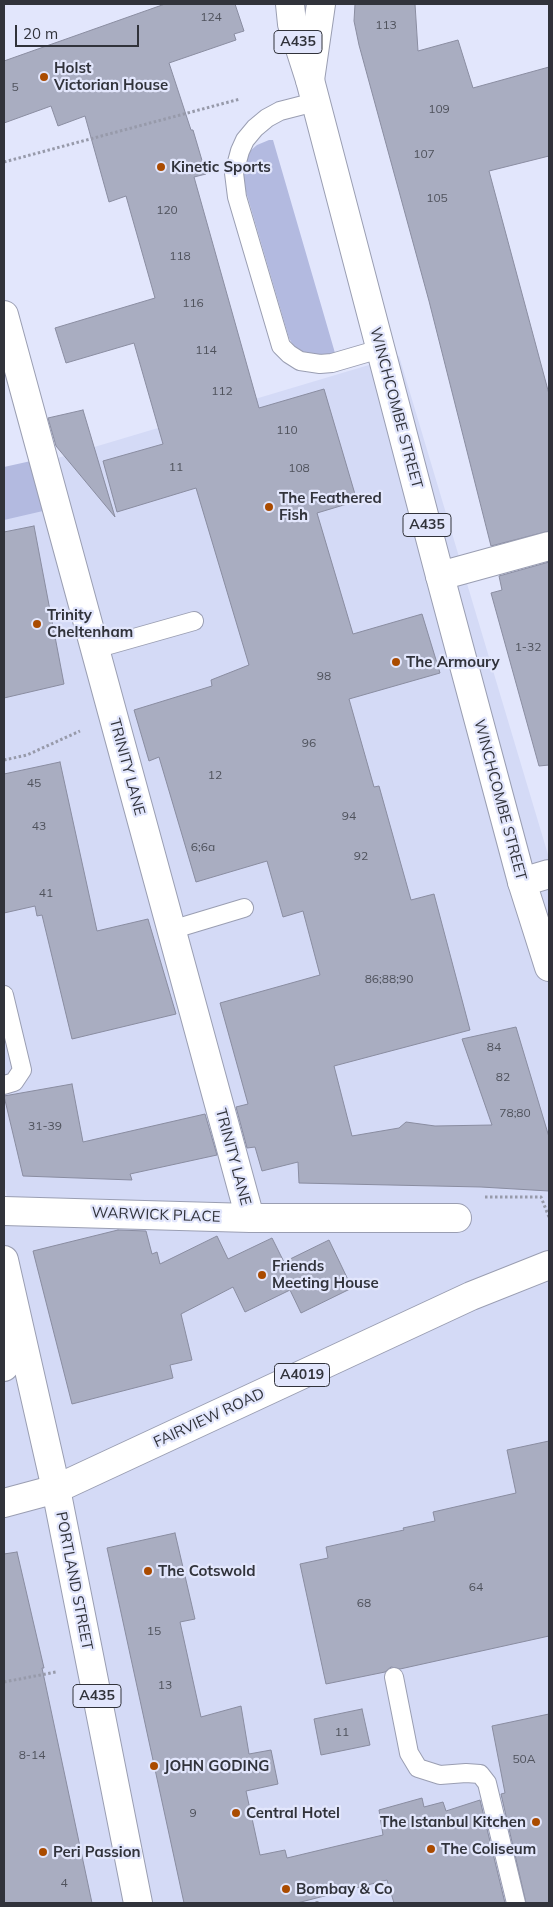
<!DOCTYPE html>
<html>
<head>
<meta charset="utf-8">
<style>
	body { margin:0 }
	#map { position:relative; width:553px; height:1907px; overflow:hidden; background:#e2e6fc; font-family:Mulish,sans-serif }
	canvas { display:block }
	.frame { position:absolute; inset:0; border:5px solid #31333b; pointer-events:none }
	.scale { position:absolute; left:15px; top:25px; width:124px; height:22px; box-sizing:border-box; border:2px solid #31333b; border-top:0; padding-left:6px; font-size:15px; line-height:18px; white-space:nowrap; color:#31333b; -webkit-text-stroke:4px #e2e6fc; paint-order:stroke }
</style>
</head>
<body>
<div id="map">
<canvas width="553" height="1907"></canvas>
<div class="frame"></div>
<div class="scale">20 m</div>
</div>
<script>
const ctx = document.querySelector('canvas').getContext('2d');
ctx.lineJoin = 'round';
function paint(path, color) { ctx.fillStyle = color; ctx.fill(path, 'evenodd'); }
const toPath = rows => new Path2D(rows.map(r => 'M' + r).join(''));
function trace(path, color, width, dash) { ctx.strokeStyle = color; ctx.lineWidth = width; ctx.lineCap = dash ? 'butt' : 'round'; ctx.setLineDash(dash || []); ctx.stroke(path); }
function write(font, color, halo, rows, align = 'center') {
  ctx.font = font + ' Mulish,sans-serif'; ctx.lineWidth = 4.5; ctx.setLineDash([]); ctx.textBaseline = 'middle'; ctx.strokeStyle = halo; ctx.fillStyle = color; for (const [text, x, y, turn = 0] of rows) {
    ctx.save(); ctx.translate(x, y); ctx.rotate((+turn || 0) * Math.PI / 180); ctx.textAlign = isNaN(turn) ? turn : align; if (halo) ctx.strokeText(text, 0, 0); ctx.fillText(text, 0, 0); ctx.restore();
  }
}
paint(toPath([
	[399,356,549,858,549,1903,4,1903,4,1198,7,1197,4,1183,4,474]
]), '#d4daf6');
paint(toPath([
	[269,140,273,140,335,353,326,356,304,354,294,347,289,338,242,178,244,159,250,151,257,145],
	[31,461,43,511,4,520,4,467]
]), '#b3bae0');
const building = toPath([
	[165,4,235,4,244,31,234,34,236,40,169,63,191,130,193,130,206,174,194,177,259,408,324,389,357,501,317,513,353,634,422,614,440,673,349,699,374,787,379,786,411,900,434,894,470,1030,334,1066,352,1136,399,1128,406,1122,435,1126,492,1125,462,1039,516,1027,549,1137,549,1191,481,1187,299,1183,298,1162,262,1171,255,1147,247,1148,236,1107,248,1104,220,1003,320,975,303,911,283,917,267,861,196,882,159,757,149,761,134,710,212,686,211,680,249,665,196,488,117,512,103,461,163,444,134,343,66,363,55,328,155,298,126,196,109,202,85,116,58,126,51,106,4,123,4,61,165,4],
	[355,4,415,4,418,51,458,40,473,88,549,67,549,156,489,171,549,394,549,531,491,546,429,301,359,45,354,21,355,4],
	[83,410,115,517,56,446,48,418,83,410],
	[34,526,64,684,4,698,4,532,34,526],
	[549,562,549,765,539,766,491,593,502,590,499,576,549,562],
	[60,762,97,931,148,919,176,1014,72,1039,42,915,37,916,35,906,4,913,4,774,60,762],
	[72,1084,83,1142,205,1114,217,1155,130,1174,132,1180,23,1176,4,1096,72,1084],
	[118,1230,146,1231,152,1254,157,1252,160,1264,217,1236,228,1259,272,1238,284,1262,329,1240,352,1288,301,1313,290,1290,245,1312,233,1287,181,1314,192,1360,170,1365,173,1378,72,1404,33,1251,118,1230],
	[549,1441,549,1636,400,1669,391,1667,385,1672,326,1684,300,1564,328,1558,326,1547,404,1530,403,1528,435,1521,433,1512,516,1493,507,1450,549,1441],
	[175,1533,195,1619,180,1622,201,1717,241,1706,249,1754,271,1750,278,1784,246,1791,260,1855,285,1850,287,1858,383,1835,379,1810,422,1798,424,1807,443,1802,446,1811,480,1800,505,1903,394,1903,387,1880,297,1903,184,1903,107,1548,175,1533],
	[17,1552,44,1668,42,1668,92,1903,4,1903,4,1554,17,1552],
	[362,1709,370,1745,321,1755,314,1719,362,1709],
	[549,1714,549,1903,526,1903,501,1794,505,1793,492,1726,549,1714]
]);
paint(building, '#a9adc1');
trace(building, '#8a8da1', 1);
const service = toPath([
	[315,102,280,111,267,118,255,128,245,140,240,151,234,173,237,197,281,346,289,354,300,361,320,364,332,363,380,349],
	[95,649,194,621],
	[171,930,244,908],
	[4,995,22,1070,14,1082,4,1085],
	[394,1677,409,1753,418,1768,440,1775,466,1773,480,1774,487,1783,516,1903]
]);
const minor = toPath([
	[4,315,250,1218],
	[440,576,549,546],
	[522,882,549,874],
	[4,1211,250,1218,457,1218]
]);
const secondary = toPath([
	[310,80,321,4]
]);
const primary = toPath([
	[290,4,292,24,310,80,440,576,522,882,549,967],
	[4,1260,56,1489,138,1903],
	[4,1367,18,1327]
]);
const trunk = toPath([
	[4,1503,56,1489,471,1296,549,1265]
]);
trace(service, '#9a9eb2', 20);
trace(minor, '#9a9eb2', 30);
trace(secondary, '#9a9eb2', 30);
trace(primary, '#9a9eb2', 30);
trace(trunk, '#9a9eb2', 30);
trace(toPath([
	[4,162,240,99],
	[4,760,27,755,80,731],
	[485,1197,541,1197,549,1217],
	[4,1682,56,1672],
	[317,1901,317,1903]
]), '#979aaa', 3, [2.5, 2.5]);
trace(service, '#fff', 18);
trace(minor, '#fff', 28);
trace(secondary, '#fff', 28);
trace(primary, '#fff', 28);
trace(trunk, '#fff', 28);
for (const [x, y, r, color] of [
	[44,77,5,"#aa4b00"],
	[161,167,5,"#aa4b00"],
	[269,507,5,"#aa4b00"],
	[37,624,5,"#aa4b00"],
	[396,662,5,"#aa4b00"],
	[262,1275,5,"#aa4b00"],
	[148,1571,5,"#aa4b00"],
	[154,1766,5,"#aa4b00"],
	[236,1813,5,"#aa4b00"],
	[536,1822,5,"#aa4b00"],
	[431,1849,5,"#aa4b00"],
	[43,1852,5,"#aa4b00"],
	[286,1889,5,"#aa4b00"]
]) { const dot = new Path2D(); dot.arc(x, y, r, 0, 2 * Math.PI); ctx.fillStyle = color; ctx.fill(dot); trace(dot, '#e2e6fc', 2); }
write('12px', '#4f525c', null, [
	["124",211,17],
	["113",386,25],
	["5",15,87],
	["109",439,109],
	["107",424,154],
	["105",437,198],
	["120",167,210],
	["118",180,256],
	["116",193,303],
	["114",206,350],
	["112",222,391],
	["110",287,430],
	["11",176,467],
	["108",299,468],
	["1-32",528,647],
	["98",324,676],
	["96",309,743],
	["12",215,775],
	["45",34,783],
	["94",349,816],
	["43",39,826],
	["6;6a",203,847],
	["92",361,856],
	["41",46,893],
	["86;88;90",389,979],
	["84",494,1047],
	["82",503,1077],
	["78;80",515,1113],
	["31-39",45,1126],
	["64",476,1587],
	["68",364,1603],
	["15",154,1631],
	["13",165,1685],
	["11",342,1732],
	["8-14",32,1755],
	["50A",524,1759],
	["9",193,1813],
	["4",64,1883]
]);
for (const [x, y, w] of [
	[298,42,48],
	[427,525,48],
	[302,1375,55],
	[97,1696,48]
]) { const box = new Path2D(); box.roundRect(x - w / 2, y - 11.5, w, 23, 4); ctx.fillStyle = '#e2e6fc'; ctx.fill(box); trace(box, '#31333b', 1); }
write('bold 14px', '#31333b', null, [
	["A435",298,42],
	["A435",427,525],
	["A4019",302,1375],
	["A435",97,1696]
]);
write('bold 15px', '#31333b', '#e2e6fc', [
	["Holst",54,68],
	["Victorian House",54,85],
	["Kinetic Sports",171,167],
	["The Feathered",279,498],
	["Fish",279,515],
	["Trinity",47,615],
	["Cheltenham",47,632],
	["The Armoury",406,662],
	["Friends",272,1266],
	["Meeting House",272,1283],
	["The Cotswold",158,1571],
	["JOHN GODING",164,1766],
	["Central Hotel",246,1813],
	["The Istanbul Kitchen",526,1822,"right"],
	["The Coliseum",441,1849],
	["Peri Passion",53,1852],
	["Bombay & Co",296,1889]
], 'left');
write('15px', '#31333b', '#e2e6fc', [
	["WINCHCOMBE STREET",396,408,75],
	["TRINITY LANE",127,767,75],
	["WINCHCOMBE STREET",500,800,75],
	["TRINITY LANE",233,1157,75],
	["WARWICK PLACE",156,1215,2],
	["FAIRVIEW ROAD",209,1418,-25],
	["PORTLAND STREET",74,1581,79]
]);
</script>
</body>
</html>
